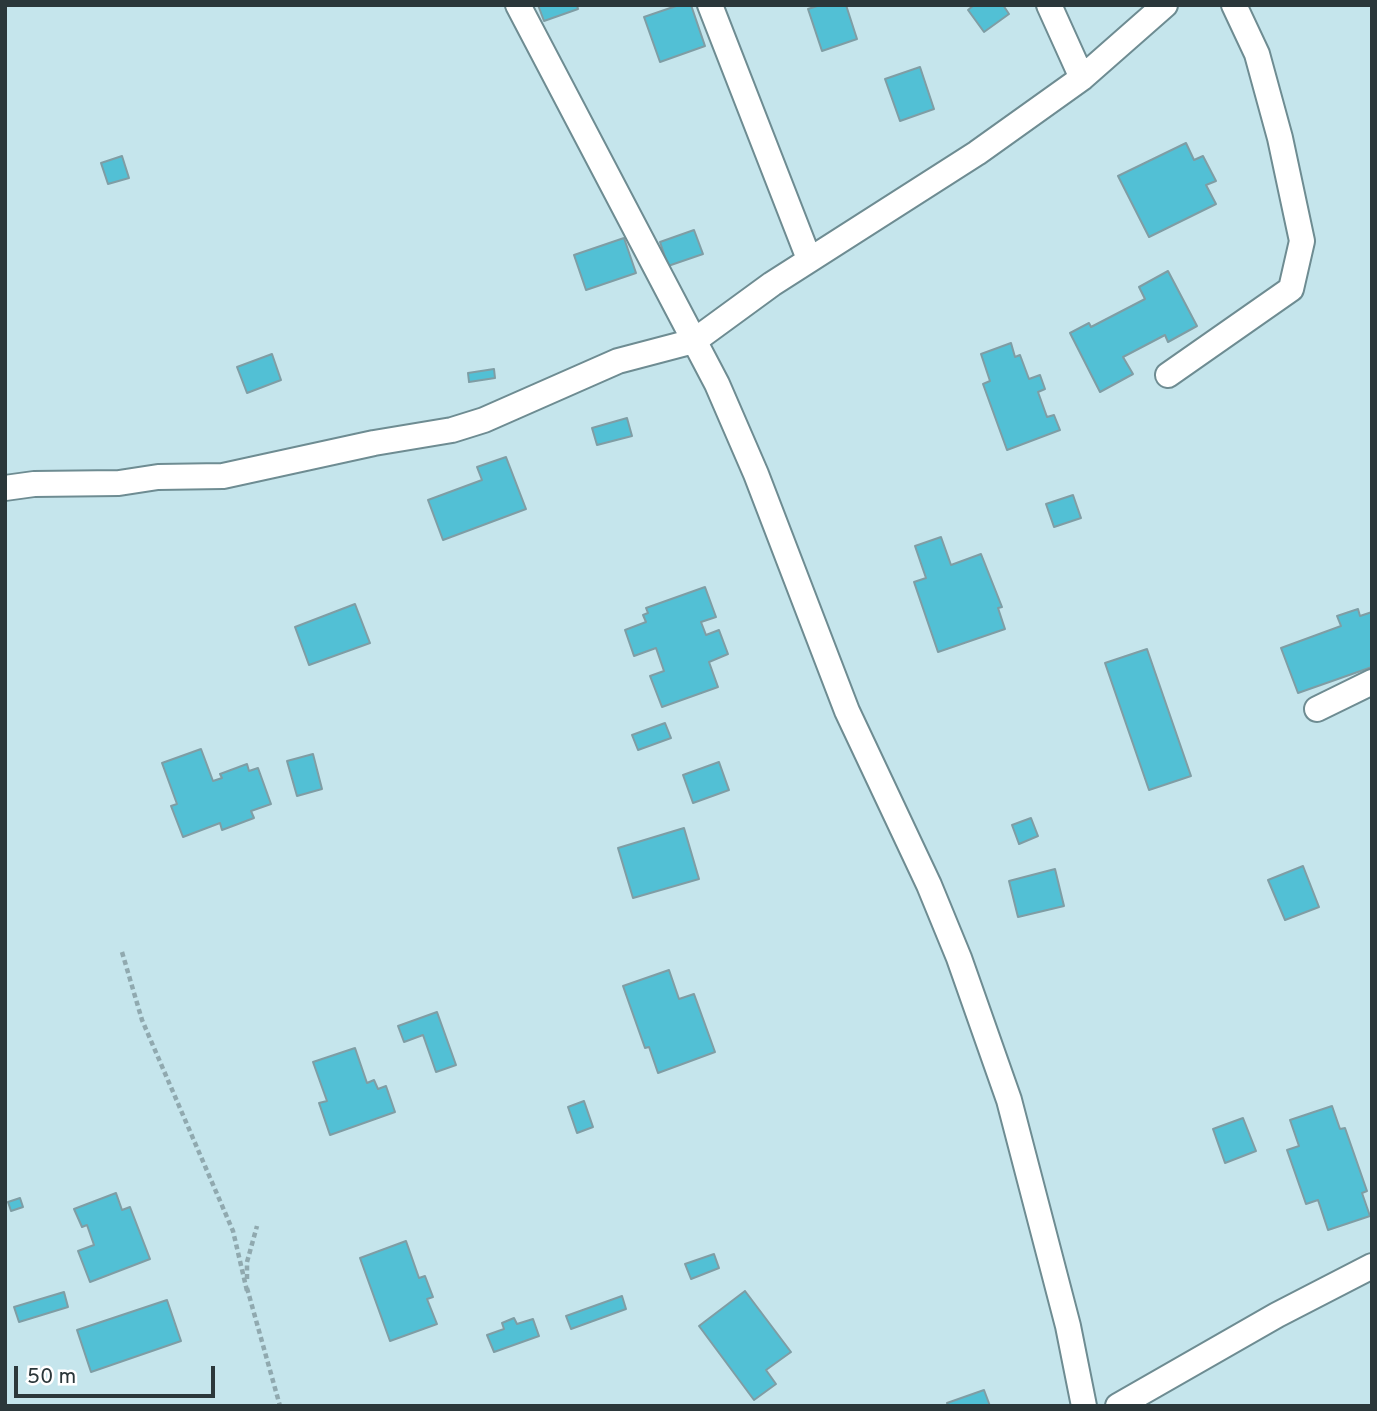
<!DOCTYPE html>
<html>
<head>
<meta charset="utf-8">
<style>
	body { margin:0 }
	#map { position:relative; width:1377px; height:1411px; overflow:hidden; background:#c5e5ec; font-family:Overpass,sans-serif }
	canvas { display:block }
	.frame { position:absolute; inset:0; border:7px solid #2b373a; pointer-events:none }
	.scale { position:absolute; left:14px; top:1366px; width:201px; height:32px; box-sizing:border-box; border:4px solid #2b373a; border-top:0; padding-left:9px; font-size:21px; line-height:24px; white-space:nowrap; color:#2b373a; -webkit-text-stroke:5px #fff; paint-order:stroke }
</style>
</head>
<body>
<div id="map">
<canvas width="1377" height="1411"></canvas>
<div class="frame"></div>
<div class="scale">50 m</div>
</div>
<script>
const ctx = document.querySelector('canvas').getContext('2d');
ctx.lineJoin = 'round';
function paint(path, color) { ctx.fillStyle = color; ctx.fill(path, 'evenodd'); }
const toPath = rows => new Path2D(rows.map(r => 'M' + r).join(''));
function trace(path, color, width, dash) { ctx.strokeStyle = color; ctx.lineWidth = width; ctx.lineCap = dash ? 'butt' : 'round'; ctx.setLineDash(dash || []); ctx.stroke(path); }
const building = toPath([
	[538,5,577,5,578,9,544,21,538,5],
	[679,5,691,5,705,46,660,62,644,17,679,5],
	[820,5,846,5,857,39,822,51,808,9,820,5],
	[974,5,1003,5,1009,14,984,32,968,10,974,5],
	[920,67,934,109,900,121,885,79,920,67],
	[1186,143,1194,160,1203,156,1216,181,1206,185,1216,204,1149,237,1118,176,1186,143],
	[122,156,129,178,108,184,101,163,122,156],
	[694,230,703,254,668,266,660,242,694,230],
	[624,238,636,273,586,290,574,255,624,238],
	[1168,271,1197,326,1168,342,1165,335,1123,357,1133,374,1100,392,1070,333,1089,323,1091,327,1145,299,1139,287,1168,271],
	[1011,343,1015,357,1020,355,1029,379,1040,375,1045,389,1038,392,1047,417,1054,415,1060,430,1007,450,983,384,990,381,981,354,1011,343],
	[272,354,281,380,247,393,237,367,272,354],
	[494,369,495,378,469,382,468,373,494,369],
	[627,418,632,436,597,445,592,428,627,418],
	[506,457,526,509,443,540,428,500,482,480,477,467,506,457],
	[1073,495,1081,518,1054,527,1046,504,1073,495],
	[941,537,951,565,981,554,1002,607,998,608,1005,629,938,652,914,582,926,578,915,546,941,537],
	[705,587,716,617,701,622,706,635,719,630,728,654,709,662,718,687,662,707,650,676,664,671,656,648,634,656,625,630,646,622,643,615,648,613,646,608,705,587],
	[355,604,370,643,309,665,295,627,355,604],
	[1358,609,1360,616,1372,612,1372,667,1298,693,1281,648,1341,626,1337,616,1358,609],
	[1147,649,1191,776,1149,790,1105,663,1147,649],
	[665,723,671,738,638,750,632,735,665,723],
	[201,749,213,781,222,778,220,774,247,764,249,771,258,768,271,804,251,811,254,818,222,830,220,823,183,837,171,806,177,804,162,763,201,749],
	[313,754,322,789,297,796,287,761,313,754],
	[719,762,729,790,693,803,683,775,719,762],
	[1031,818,1038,836,1019,844,1012,825,1031,818],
	[684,828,699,879,633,898,618,848,684,828],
	[1303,866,1319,907,1285,920,1268,880,1303,866],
	[1055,869,1064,906,1018,917,1009,881,1055,869],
	[669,970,679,999,694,994,715,1052,658,1073,649,1047,645,1048,623,986,669,970],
	[437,1012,456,1065,436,1072,423,1035,404,1042,398,1026,437,1012],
	[355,1048,367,1083,374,1080,378,1089,386,1086,395,1112,330,1135,319,1103,327,1101,313,1062,355,1048],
	[584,1101,593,1127,577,1133,568,1107,584,1101],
	[1332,1106,1340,1129,1345,1128,1367,1191,1362,1193,1370,1216,1328,1230,1318,1200,1306,1204,1287,1150,1299,1146,1290,1120,1332,1106],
	[1243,1118,1256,1151,1225,1163,1213,1129,1243,1118],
	[116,1193,122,1210,130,1207,150,1259,90,1282,78,1251,94,1245,87,1225,82,1227,74,1209,116,1193],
	[20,1198,23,1207,11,1211,8,1202,20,1198],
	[406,1241,419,1278,425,1276,433,1297,427,1299,437,1324,390,1341,360,1258,406,1241],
	[714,1254,719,1268,691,1279,685,1264,714,1254],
	[745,1291,791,1352,766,1370,776,1384,754,1400,699,1326,745,1291],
	[64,1292,68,1307,19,1322,14,1307,64,1292],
	[622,1296,626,1309,571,1329,566,1316,622,1296],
	[167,1300,181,1341,91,1372,77,1330,167,1300],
	[514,1318,517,1324,533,1319,539,1336,494,1352,487,1335,504,1329,502,1323,514,1318],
	[984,1390,990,1406,948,1406,947,1403,984,1390]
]);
paint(building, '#52c0d5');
trace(building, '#7f9da4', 2);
const minor = toPath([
	[518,5,717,384,756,474,847,711,929,885,959,958,1009,1100,1068,1326,1084,1406],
	[710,5,809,259],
	[1049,5,1082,78],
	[1168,375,1291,289,1302,241,1280,138,1257,54,1234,5],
	[5,488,34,484,119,483,158,477,223,476,374,443,452,430,484,420,618,361,694,341,772,284,977,153,1082,78,1165,5],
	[1317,709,1372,682],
	[1118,1406,1277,1315,1372,1266]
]);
trace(minor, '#6e8c92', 28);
trace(toPath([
	[122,952,142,1020,233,1231,247,1291],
	[247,1279,247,1262,257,1226],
	[247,1288,280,1406]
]), '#90a9af', 4.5, [5, 3.5]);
trace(minor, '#fff', 24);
</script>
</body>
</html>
